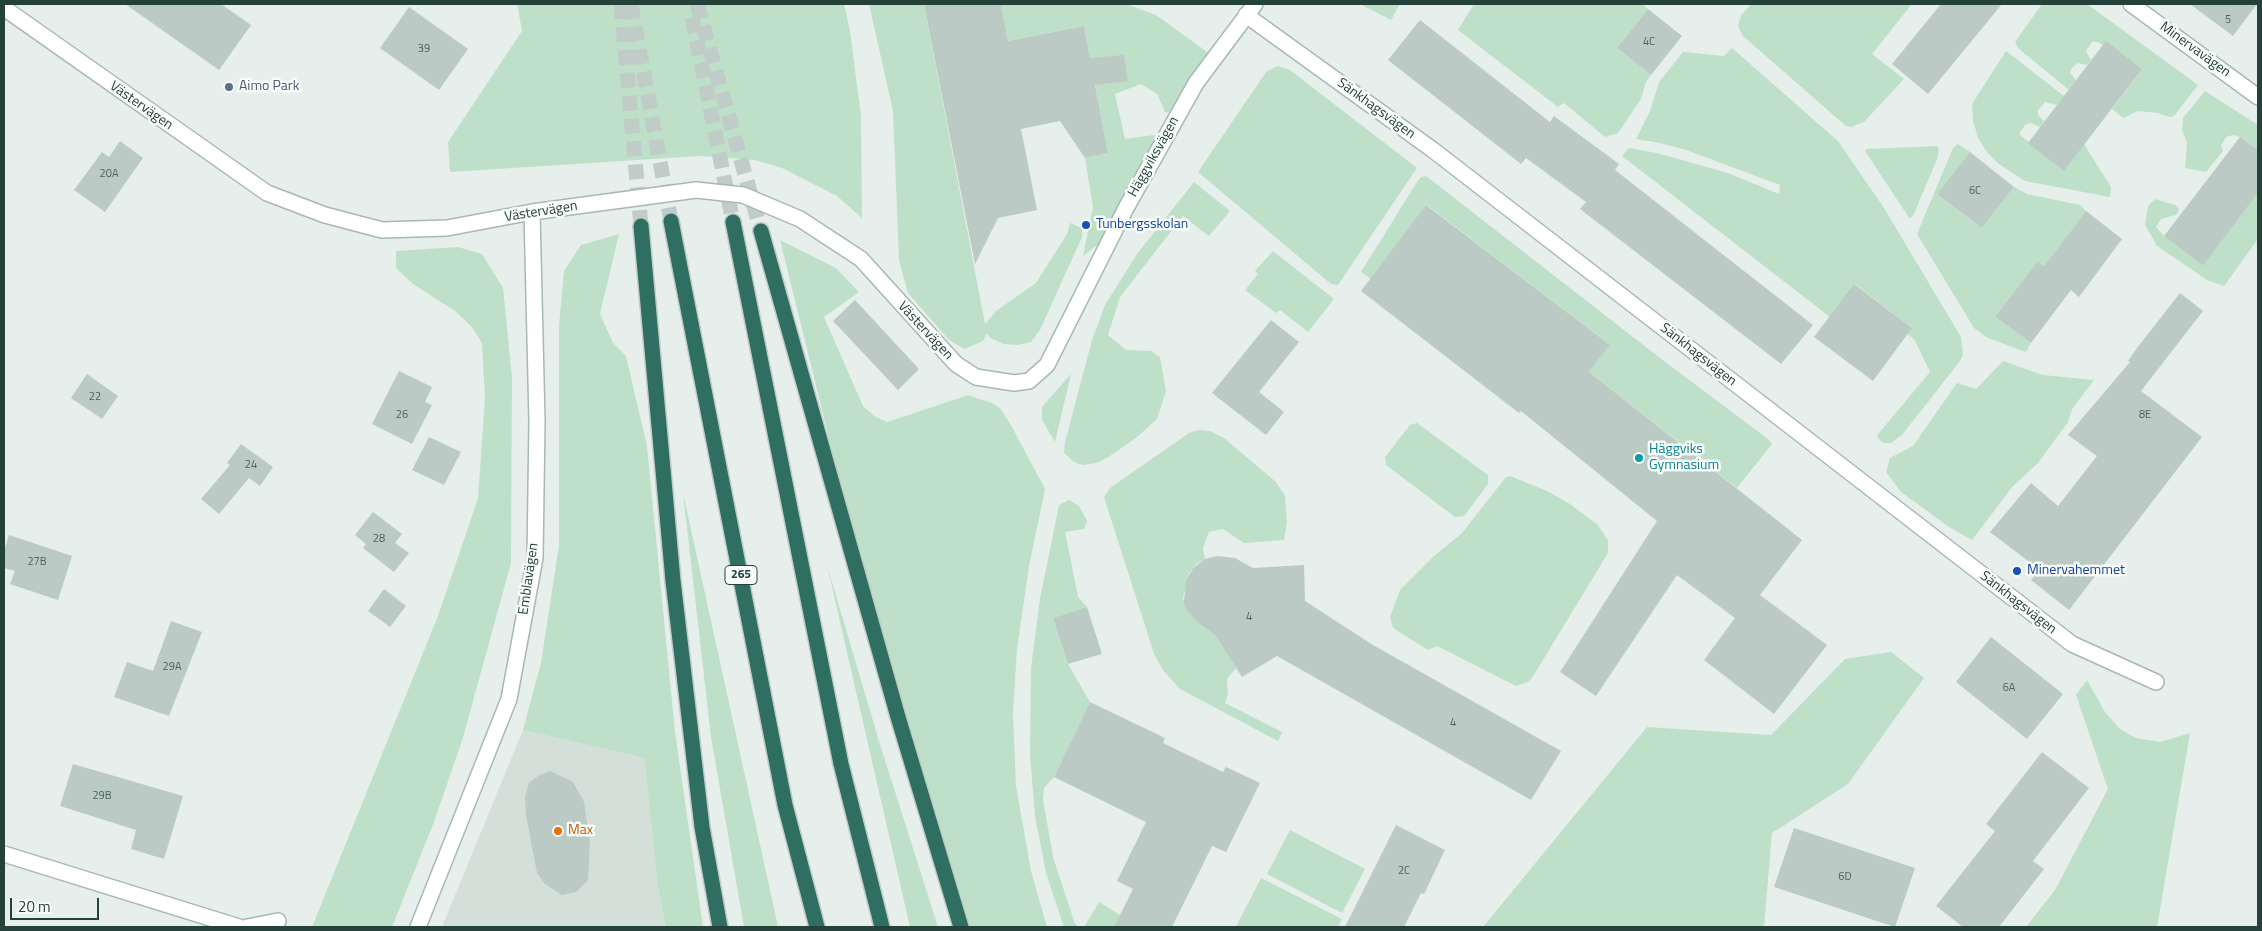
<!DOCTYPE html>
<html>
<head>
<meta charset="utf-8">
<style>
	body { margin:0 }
	#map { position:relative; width:2262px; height:931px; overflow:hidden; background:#e6efeb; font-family:"Titillium Web",sans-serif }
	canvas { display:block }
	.frame { position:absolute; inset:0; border:5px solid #24423a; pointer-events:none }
	.scale { position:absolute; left:10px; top:898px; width:89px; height:22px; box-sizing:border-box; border:2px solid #24423a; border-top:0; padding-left:6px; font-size:15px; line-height:18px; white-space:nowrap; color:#24423a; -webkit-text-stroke:4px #f7fbf9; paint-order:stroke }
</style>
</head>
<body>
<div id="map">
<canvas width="2262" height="931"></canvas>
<div class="frame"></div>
<div class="scale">20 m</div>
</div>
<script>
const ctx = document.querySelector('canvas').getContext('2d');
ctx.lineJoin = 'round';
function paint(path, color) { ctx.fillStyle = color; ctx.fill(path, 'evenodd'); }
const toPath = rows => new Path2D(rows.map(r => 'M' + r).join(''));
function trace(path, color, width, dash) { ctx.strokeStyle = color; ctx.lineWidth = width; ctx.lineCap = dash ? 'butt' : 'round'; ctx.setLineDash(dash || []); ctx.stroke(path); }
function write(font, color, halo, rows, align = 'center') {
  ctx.font = font + ' "Titillium Web",sans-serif'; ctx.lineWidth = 5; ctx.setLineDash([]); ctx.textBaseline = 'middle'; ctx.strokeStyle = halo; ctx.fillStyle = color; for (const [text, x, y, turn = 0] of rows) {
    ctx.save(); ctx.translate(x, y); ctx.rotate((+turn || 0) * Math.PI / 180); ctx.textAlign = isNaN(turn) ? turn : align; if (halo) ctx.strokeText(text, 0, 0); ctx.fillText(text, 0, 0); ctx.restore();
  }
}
paint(toPath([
	[523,730,644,758,658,887,666,927,442,927]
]), '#d4dfda');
paint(toPath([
	[517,4,844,4,850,31,861,116,862,218,837,196,782,168,755,160,700,156,450,172,448,142,522,31],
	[869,4,924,4,985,324,996,311,1036,283,1067,234,1070,223,1082,228,1082,237,1040,330,1031,342,1018,345,1004,344,990,338,987,333,983,341,964,349,949,340,908,293,899,260,893,111],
	[1001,4,1126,4,1156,15,1221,62,1183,116,1165,112,1157,94,1141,84,1115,94,1125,139,1169,133,1113,233,1083,256,1093,207,1085,158,1108,153,1084,26,1008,41],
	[1360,4,1400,4,1391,20],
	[1474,4,1642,4,1648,9,1617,48,1651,75,1646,82,1641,99,1618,133,1605,137,1564,103,1558,107,1458,30],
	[1751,4,1912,4,1872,54,1904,79,1864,122,1851,127,1846,126,1743,36,1738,26,1741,15],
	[2042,4,2087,4,2198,85,2174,116,2170,117,2157,113,2138,111,2123,118,2112,109,2142,69,2098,42,2092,42,2086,51,2091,60,2087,65,2078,63,2072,68,2070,73,2076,80,2069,90,2019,49,2015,42],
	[1732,48,1838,141,1884,208,1961,337,1963,355,1960,361,1902,435,1891,443,1883,443,1877,437,1879,433,1930,372,1914,339,1907,334,1912,328,1855,284,1830,317,1622,156,1629,148,1657,153,1728,173,1779,194,1780,185,1686,150,1660,143,1636,139,1650,111,1659,82,1683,52,1724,56],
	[2006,51,2064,96,2057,105,2045,102,2038,110,2038,115,2044,121,2040,127,2031,123,2025,125,2019,134,2064,171,2084,144,2111,187,2110,197,2025,181,1999,164,1987,152,1978,138,1973,120,1972,104],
	[1277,66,1290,70,1417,168,1338,285,1331,284,1198,172,1266,72],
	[2205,91,2258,125,2258,150,2240,137,2233,135,2226,137,2221,146,2223,151,2206,172,2185,168,2187,143,2182,130,2183,118],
	[1958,144,1970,152,1937,194,1982,228,2014,187,2027,194,2080,205,2086,211,2044,266,2037,262,1995,317,2031,343,2026,352,1988,338,1974,328,1917,234,1953,148],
	[1937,146,1939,150,1937,159,1914,214,1910,219,1865,151,1867,149],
	[1426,176,1660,358,1768,439,1772,444,1737,488,1589,372,1610,345,1427,205,1371,279,1361,272,1417,182,1421,177],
	[1194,182,1230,211,1209,236,1183,216,1120,297,1108,335,1126,350,1151,351,1160,357,1166,391,1157,419,1136,438,1107,458,1096,463,1083,465,1074,462,1064,453,1065,442,1092,340,1105,305,1137,254],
	[2258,193,2258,239,2224,286,2207,280,2157,246,2145,225,2148,206,2155,199,2175,205,2179,209,2176,215,2161,219,2156,227,2164,236,2203,266],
	[619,234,600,314,613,343,626,356,647,446,675,732,703,927,666,927,658,887,644,758,523,730,541,663,559,545,559,326,564,271,581,245],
	[780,240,836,268,859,292,824,317,863,406,874,416,887,422,968,395,992,403,1000,408,1012,427,1045,489,1029,566,1017,649,1013,713,1016,786,1031,871,1047,927,970,927,898,717],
	[458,247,482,254,503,288,512,377,511,563,462,741,434,822,392,927,312,927,438,616,478,498,485,398,482,343,471,326,455,311,413,284,396,268,396,251],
	[1273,251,1334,299,1308,332,1280,310,1276,313,1245,290,1258,274,1255,271],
	[2003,361,2043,375,2094,380,2072,409,2068,422,2038,463,2013,486,1972,540,1949,527,1901,492,1886,472,1890,458,1913,446,1957,383,1976,389],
	[1071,374,1055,442,1042,420,1042,407],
	[1417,423,1488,475,1488,484,1464,516,1455,517,1386,465,1385,457,1410,425],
	[1199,430,1210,431,1224,438,1276,482,1285,496,1287,523,1284,540,1244,543,1223,529,1209,532,1203,548,1205,559,1196,564,1189,573,1183,598,1189,612,1215,634,1236,668,1227,679,1228,694,1225,703,1282,732,1278,741,1180,689,1163,670,1154,654,1104,497,1110,488,1189,433],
	[1510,476,1547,491,1570,504,1598,525,1608,541,1608,553,1532,678,1528,682,1516,686,1437,646,1428,650,1393,628,1390,617,1400,590,1434,556,1462,533,1506,477],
	[683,493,777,922,778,927,744,927,711,737],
	[1069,500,1079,506,1087,521,1084,529,1065,532,1078,597,1087,607,1053,618,1068,664,1090,702,1054,777,1044,788,1043,799,1053,857,1075,924,1079,927,1064,927,1046,873,1035,816,1030,755,1031,668,1040,599,1059,505],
	[827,565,879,741,938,927,910,927],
	[1891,652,1924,678,1848,784,1772,833,1764,927,1483,927,1647,727,1771,735,1845,659],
	[2087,680,2105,712,2120,729,2136,738,2160,742,2190,733,2157,927,2026,927,2055,890,2108,789,2076,695],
	[1290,830,1365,869,1342,913,1267,874],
	[1261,878,1342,919,1338,927,1236,927],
	[1099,902,1120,915,1114,927,1084,927]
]), '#bfe0c8');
paint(toPath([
	[125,4,221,4,251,25,219,70],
	[924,4,1001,4,1008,41,1084,26,1090,58,1124,55,1128,81,1095,85,1108,153,1085,158,1060,121,1021,129,1037,210,998,218,975,264],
	[1941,4,2002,4,1928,94,1892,64],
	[2190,4,2257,4,2233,36],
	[409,7,468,49,439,90,380,48],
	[1648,9,1682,36,1651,75,1617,48],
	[1420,20,1550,122,1554,116,1619,164,1615,170,1813,325,1781,364,1580,209,1586,202,1526,158,1521,164,1388,60],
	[2106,41,2142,69,2064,171,2028,143],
	[2240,137,2258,150,2258,193,2203,266,2164,236],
	[120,141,143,158,105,212,74,190,102,152,109,157],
	[1970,152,2014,187,1982,228,1937,194],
	[1426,205,1610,345,1589,372,1802,540,1760,595,1827,645,1774,714,1704,660,1735,618,1677,575,1596,696,1560,672,1657,521,1521,411,1519,413,1361,291],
	[2086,211,2122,239,2079,297,2071,290,2031,343,1995,317,2037,262,2044,266],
	[1854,284,1912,328,1873,381,1814,337],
	[2180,293,2203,311,2141,391,2202,437,2069,610,2031,580,2040,570,1990,532,2031,483,2058,506,2097,456,2068,435,2130,362,2128,361,2137,348],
	[855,300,919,369,898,390,833,321],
	[1271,320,1299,342,1259,392,1284,412,1266,435,1212,393],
	[399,371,432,387,425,402,432,405,412,444,372,424],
	[87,374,118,396,102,419,71,398],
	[429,437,461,452,444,485,412,470],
	[241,444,273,467,260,486,249,478,219,514,201,499,230,465,227,463],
	[373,512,402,534,395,543,409,553,394,572,363,548,366,544,355,535],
	[9,535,72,556,58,600,10,584,15,571,4,568,4,551],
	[1217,556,1235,558,1253,568,1304,565,1305,601,1373,645,1561,751,1531,800,1277,656,1242,677,1215,635,1195,620,1186,609,1184,602,1186,581,1193,568,1205,559],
	[384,589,406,606,390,627,368,611],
	[1087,607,1102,654,1068,664,1053,618],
	[171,621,202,632,169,716,114,697,127,662,153,671],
	[1991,637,2063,694,2027,739,1956,682],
	[1090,702,1165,738,1163,743,1223,772,1226,767,1260,783,1226,852,1212,846,1172,927,1114,927,1133,889,1117,881,1146,822,1054,777],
	[2042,752,2089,788,2033,861,2044,869,1999,927,1963,927,1936,906,1995,831,1986,824],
	[73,764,183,796,164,859,131,849,136,830,60,806],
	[550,771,573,782,584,802,590,843,588,880,576,892,562,895,545,884,537,873,526,815,525,797,529,783,538,776],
	[1396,825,1445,850,1424,894,1421,893,1404,927,1345,927],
	[1794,828,1915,868,1895,927,1774,887]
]), '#bbcac4');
trace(toPath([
	[621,4,641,226],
	[631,4,671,221],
	[697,4,761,231],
	[692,18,733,222]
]), '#bfccc8', 15, [15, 8]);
const minor = toPath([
	[2131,4,2258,97],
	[4,8,267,193,325,215,382,230,447,228,532,212,696,190,743,195,800,219,861,259,956,364,976,377,1014,383,1029,381,1047,365,1126,208,1196,83,1255,4],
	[1246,15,1433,150,2072,644,2156,682],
	[4,854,239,927],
	[247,927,278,921],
	[418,927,509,699,535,558,537,421,532,212]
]);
const highway = toPath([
	[671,221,785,805,817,927],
	[733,222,841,764,882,927],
	[641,226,673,581,702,827,720,927],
	[761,231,898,717,961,927]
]);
trace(minor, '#a8b8b2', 18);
trace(highway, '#c2cac8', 18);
trace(minor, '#fff', 15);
trace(highway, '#2f6f62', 15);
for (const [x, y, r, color] of [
	[229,87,5,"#5c6f8a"],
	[1086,225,5,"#1a4fb4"],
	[1639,458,5,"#0f9aa8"],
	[2017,571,5,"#1a4fb4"],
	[558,831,5,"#e8710a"]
]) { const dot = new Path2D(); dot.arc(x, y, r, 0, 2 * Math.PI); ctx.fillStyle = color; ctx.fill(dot); trace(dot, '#f7fbf9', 2); }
write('11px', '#4a645c', null, [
	["5",2228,20],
	["4C",1649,42],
	["39",424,49],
	["20A",109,174],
	["6C",1975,191],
	["22",95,397],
	["26",402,415],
	["8E",2145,415],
	["24",251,465],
	["28",379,539],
	["27B",37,562],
	["4",1249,617],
	["29A",172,667],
	["6A",2009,688],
	["4",1453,723],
	["29B",102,796],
	["2C",1404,871],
	["6D",1845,877]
]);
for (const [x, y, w] of [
	[741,575,32]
]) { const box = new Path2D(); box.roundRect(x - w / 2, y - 9.5, w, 19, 4); ctx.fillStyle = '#f7fbf9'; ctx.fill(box); trace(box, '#24423a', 1); }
write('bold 12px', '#24423a', null, [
	["265",741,575]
]);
write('14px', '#24423a', '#f7fbf9', [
	["Minervavägen",2195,50,36],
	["Västervägen",141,106,35],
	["Sänkhagsvägen",1376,109,36],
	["Häggviksvägen",1154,157,-61],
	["Västervägen",541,212,-9],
	["Västervägen",925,331,47],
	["Sänkhagsvägen",1698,355,38],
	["Emblavägen",529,579,-82],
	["Sänkhagsvägen",2018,603,38]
]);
write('14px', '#4e5e75', '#f7fbf9', [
	["Aimo Park",239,87]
], 'left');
write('14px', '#164399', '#f7fbf9', [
	["Tunbergsskolan",1096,225],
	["Minervahemmet",2027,571]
], 'left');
write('14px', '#0d838f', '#f7fbf9', [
	["Häggviks",1649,450],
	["Gymnasium",1649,466]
], 'left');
write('14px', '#c56008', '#f7fbf9', [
	["Max",568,831]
], 'left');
</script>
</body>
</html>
